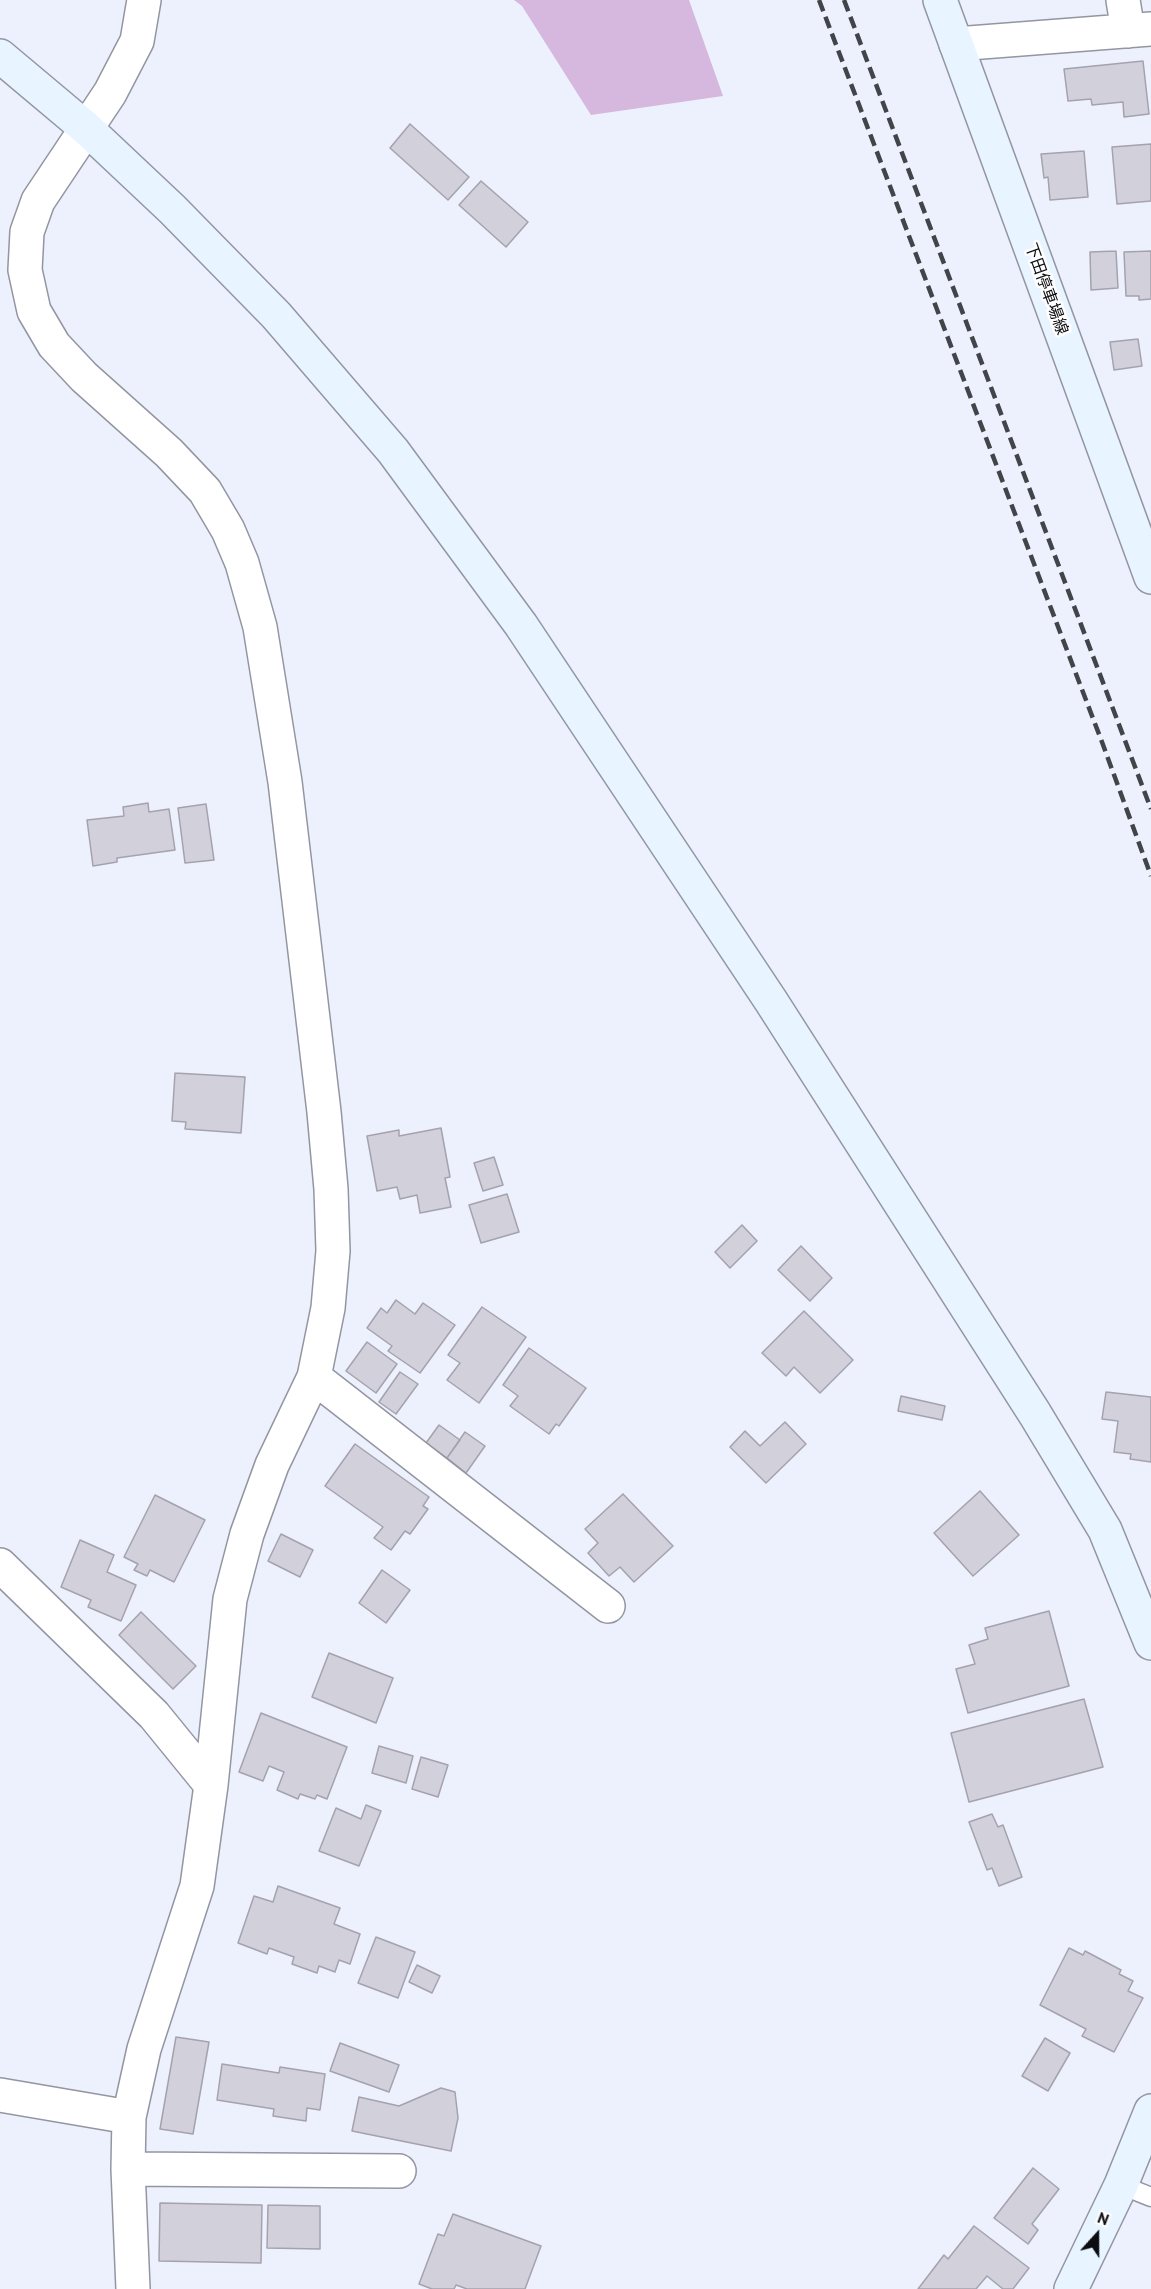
<!DOCTYPE html>
<html>
<head>
<meta charset="utf-8">
<style>
	body { margin:0 }
	#map { position:relative; width:1151px; height:2289px; overflow:hidden; background:#edf1fd; font-family:"PT Sans",sans-serif }
	canvas { display:block }
	.north { position:absolute; left:1067px; top:2205px; width:60px; height:60px; -webkit-text-stroke:4px #fff; paint-order:stroke; rotate:21deg; font-size:16px; font-weight:700; line-height:24px; text-align:center; color:#0b0d10 }
	.north::after { content:''; display:block; margin:auto; width:21px; height:27px; background:#0b0d10; clip-path:polygon(50% 0,100% 100%,50% 72%,0 100%) }
</style>
</head>
<body>
<div id="map">
<canvas width="1151" height="2289"></canvas>
<div class="north">N</div>
</div>
<script>
const ctx = document.querySelector('canvas').getContext('2d');
ctx.lineJoin = 'round';
function paint(path, color) { ctx.fillStyle = color; ctx.fill(path, 'evenodd'); }
const toPath = rows => new Path2D(rows.map(r => 'M' + r).join(''));
function trace(path, color, width, dash) { ctx.strokeStyle = color; ctx.lineWidth = width; ctx.lineCap = dash ? 'butt' : 'round'; ctx.setLineDash(dash || []); ctx.stroke(path); }
function write(font, color, halo, rows, align = 'center') {
  ctx.font = font + ' "PT Sans","Noto Sans JP",sans-serif'; ctx.lineWidth = 5; ctx.setLineDash([]); ctx.textBaseline = 'middle'; ctx.strokeStyle = halo; ctx.fillStyle = color; for (const [text, x, y, turn = 0] of rows) {
    ctx.save(); ctx.translate(x, y); ctx.rotate((+turn || 0) * Math.PI / 180); ctx.textAlign = isNaN(turn) ? turn : align; if (halo) ctx.strokeText(text, 0, 0); ctx.fillText(text, 0, 0); ctx.restore();
  }
}
paint(toPath([
	[514,0,689,0,723,96,591,115,522,6]
]), '#d6b7de');
const building = toPath([
	[1143,61,1149,114,1124,117,1123,102,1092,105,1091,99,1068,101,1064,69,1143,61],
	[410,124,469,177,448,200,390,148,410,124],
	[1151,144,1151,201,1117,204,1112,147,1151,144],
	[1084,151,1088,197,1050,200,1048,177,1044,178,1041,154,1084,151],
	[481,181,528,222,506,247,459,205,481,181],
	[1116,251,1118,288,1091,290,1090,252,1116,251],
	[1151,251,1151,299,1139,300,1139,296,1126,296,1124,252,1151,251],
	[1138,339,1142,366,1114,370,1110,342,1138,339],
	[148,803,149,812,169,809,175,850,117,858,117,862,93,866,87,820,124,816,123,807,148,803],
	[206,804,214,860,185,863,178,808,206,804],
	[175,1073,245,1077,241,1133,185,1129,186,1122,172,1121,175,1073],
	[441,1128,450,1177,445,1178,451,1207,420,1213,417,1195,400,1199,397,1187,377,1191,367,1136,399,1130,399,1136,441,1128],
	[494,1157,503,1185,483,1191,474,1163,494,1157],
	[507,1194,519,1232,481,1243,469,1205,507,1194],
	[742,1225,757,1241,730,1268,715,1252,742,1225],
	[801,1246,832,1278,810,1301,778,1270,801,1246],
	[396,1300,415,1314,423,1303,455,1325,420,1373,388,1351,392,1346,367,1328,381,1308,387,1313,396,1300],
	[482,1307,526,1337,479,1403,447,1380,460,1363,448,1355,482,1307],
	[804,1311,853,1360,820,1393,794,1367,786,1376,762,1353,804,1311],
	[367,1342,397,1364,376,1393,346,1371,367,1342],
	[529,1348,586,1388,559,1426,556,1424,549,1434,510,1406,518,1396,503,1385,529,1348],
	[400,1372,418,1384,396,1414,379,1402,400,1372],
	[1106,1392,1151,1397,1151,1462,1130,1459,1131,1454,1114,1452,1118,1421,1102,1419,1106,1392],
	[901,1396,945,1406,942,1420,898,1411,901,1396],
	[785,1422,806,1444,766,1483,730,1447,745,1431,760,1446,785,1422],
	[439,1425,460,1440,447,1458,426,1443,439,1425],
	[465,1432,485,1446,466,1473,447,1458,465,1432],
	[355,1444,429,1497,423,1506,428,1509,410,1534,405,1531,391,1550,374,1538,383,1527,325,1486,355,1444],
	[980,1491,1019,1535,973,1576,934,1533,980,1491],
	[623,1494,673,1546,634,1582,620,1567,609,1576,588,1553,598,1543,585,1529,623,1494],
	[155,1495,205,1520,174,1582,150,1570,147,1576,134,1570,138,1564,124,1557,155,1495],
	[281,1534,313,1550,300,1577,268,1561,281,1534],
	[80,1540,114,1555,107,1572,136,1585,121,1621,88,1607,91,1600,61,1587,80,1540],
	[382,1570,410,1590,386,1623,359,1603,382,1570],
	[1049,1611,1069,1686,968,1713,956,1669,975,1664,969,1645,988,1639,985,1628,1049,1611],
	[141,1612,196,1666,173,1689,119,1635,141,1612],
	[329,1653,393,1678,376,1723,312,1697,329,1653],
	[1084,1699,1103,1767,969,1802,951,1733,1084,1699],
	[261,1713,347,1747,327,1799,317,1795,315,1799,300,1794,298,1799,277,1790,284,1772,269,1766,263,1781,239,1772,261,1713],
	[379,1746,413,1756,406,1783,372,1773,379,1746],
	[421,1757,448,1765,438,1797,412,1789,421,1757],
	[366,1805,381,1811,359,1866,319,1851,336,1808,361,1819,366,1805],
	[992,1814,998,1827,1003,1825,1022,1877,999,1886,992,1868,987,1870,969,1822,992,1814],
	[278,1886,340,1908,334,1924,360,1934,350,1964,339,1960,335,1972,319,1966,317,1973,292,1964,294,1957,269,1948,267,1954,238,1943,254,1896,273,1902,278,1886],
	[376,1937,415,1952,398,1998,358,1983,376,1937],
	[1069,1948,1083,1955,1085,1951,1121,1970,1119,1974,1133,1981,1128,1991,1143,1998,1114,2052,1082,2036,1086,2029,1040,2005,1069,1948],
	[417,1965,440,1976,432,1993,409,1982,417,1965],
	[176,2037,209,2042,193,2134,160,2129,176,2037],
	[1045,2038,1070,2053,1048,2091,1022,2076,1045,2038],
	[340,2043,399,2065,389,2092,330,2071,340,2043],
	[222,2064,279,2073,280,2067,325,2074,320,2110,307,2108,306,2121,273,2116,274,2109,217,2100,222,2064],
	[441,2088,455,2092,458,2118,451,2151,352,2131,359,2097,399,2106,441,2088],
	[1033,2168,1059,2189,1032,2224,1038,2230,1028,2244,994,2218,1033,2168],
	[160,2203,262,2205,261,2263,159,2261,160,2203],
	[268,2205,320,2206,320,2249,267,2248,268,2205],
	[453,2214,541,2246,525,2289,467,2289,456,2285,454,2289,432,2289,419,2284,438,2234,444,2236,453,2214],
	[974,2226,1029,2268,1013,2289,1003,2289,987,2276,976,2289,918,2289,944,2255,948,2259,974,2226]
]);
paint(building, '#d2d0db');
trace(building, '#a4a2ad', 1.5);
const lane = toPath([
	[1121,2185,1151,2197]
]);
const street = toPath([
	[1123,0,1128,31],
	[956,44,1151,29],
	[314,1377,608,1606],
	[0,1565,154,1715,211,1785],
	[0,2095,129,2117],
	[128,2169,399,2171],
	[133,2289,128,2169,129,2117,144,2049,197,1886,211,1785,230,1599,247,1534,272,1465,314,1377,328,1308,333,1251,331,1189,324,1112,285,782,260,627,242,563,228,530,205,491,169,453,84,377,54,345,34,311,25,270,27,232,38,201,110,93,137,41,144,0]
]);
const secondary = toPath([
	[940,0,1151,577],
	[0,56,87,129,172,209,276,315,393,451,521,625,771,1001,1035,1414,1105,1530,1151,1643],
	[1071,2289,1121,2185,1151,2111]
]);
trace(lane, '#9396a1', 21);
trace(street, '#9396a1', 36);
trace(secondary, '#9396a1', 36);
trace(lane, '#fff', 18);
trace(street, '#fff', 33);
trace(secondary, '#e8f4ff', 33);
trace(toPath([
	[819,0,1102,742,1151,876],
	[844,0,1151,809]
]), '#414449', 4.5, [12, 6]);
write('16px', '#0b0d10', '#fff', [
	["下田停車場線",1046,289,70]
]);
</script>
</body>
</html>
